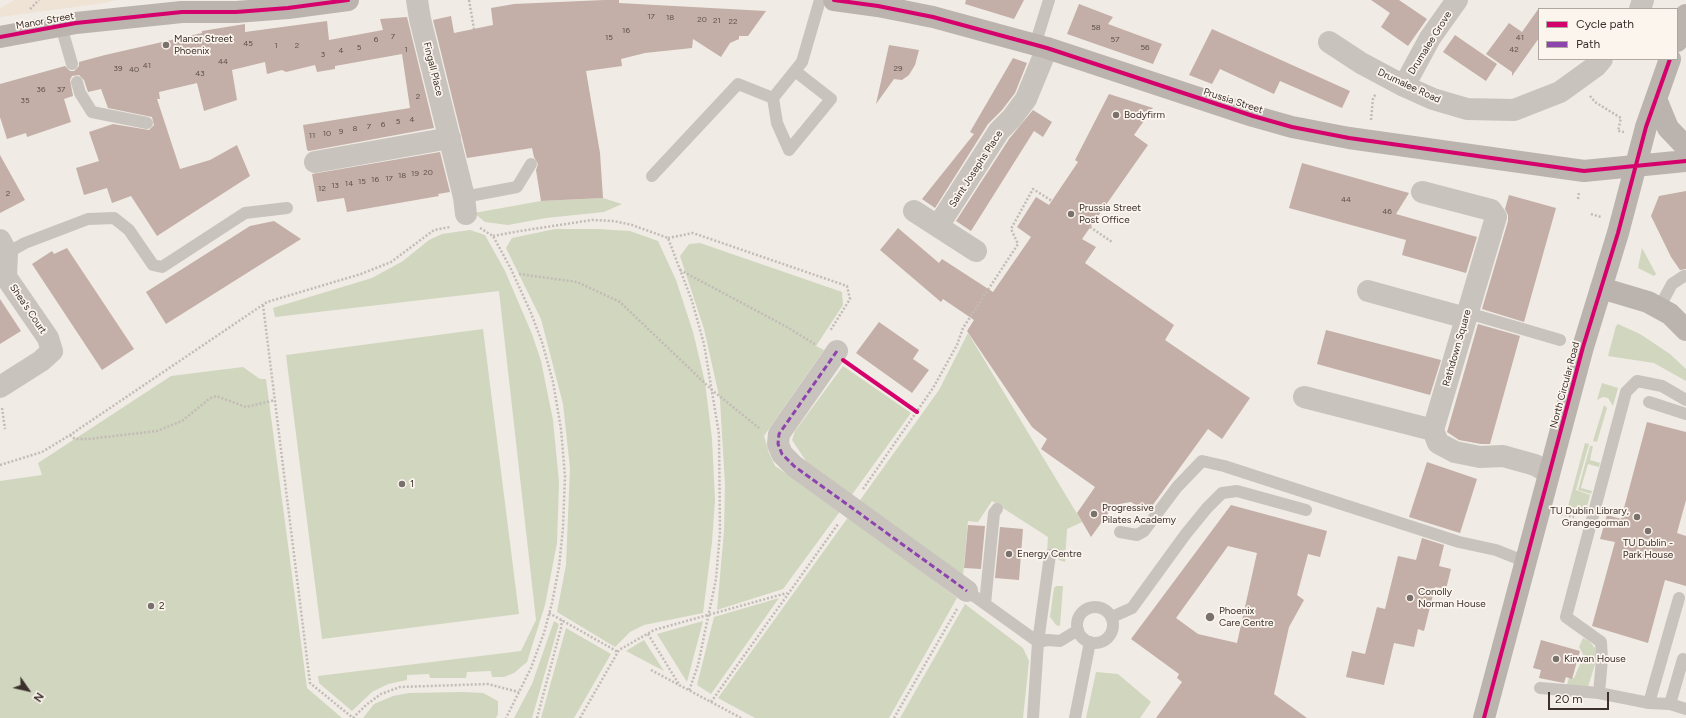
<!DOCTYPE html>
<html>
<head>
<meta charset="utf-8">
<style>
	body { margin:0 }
	#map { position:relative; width:1686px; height:718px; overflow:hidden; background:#f0ebe5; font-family:Figtree,sans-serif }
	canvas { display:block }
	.legend { position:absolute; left:1538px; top:8px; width:140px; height:52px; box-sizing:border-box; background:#fbf5ee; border:1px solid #aea6a0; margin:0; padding:5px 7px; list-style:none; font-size:12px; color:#3b302b }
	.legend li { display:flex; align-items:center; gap:8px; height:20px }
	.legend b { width:20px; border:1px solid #aea6a0 }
	.north { position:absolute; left:8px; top:670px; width:40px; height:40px; -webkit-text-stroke:3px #fbf5ee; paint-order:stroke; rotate:124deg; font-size:11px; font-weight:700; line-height:16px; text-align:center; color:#3b302b }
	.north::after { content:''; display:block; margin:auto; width:14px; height:18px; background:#3b302b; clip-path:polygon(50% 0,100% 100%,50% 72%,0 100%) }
	.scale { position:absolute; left:1548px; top:692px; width:61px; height:18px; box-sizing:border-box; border:2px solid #3b302b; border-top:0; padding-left:5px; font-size:12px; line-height:14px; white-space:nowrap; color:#3b302b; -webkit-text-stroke:3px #fbf5ee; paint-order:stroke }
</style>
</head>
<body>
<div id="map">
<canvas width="1686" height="718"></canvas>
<ul class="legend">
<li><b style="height:5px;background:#d6006c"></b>Cycle path</li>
<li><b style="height:5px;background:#8e44ad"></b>Path</li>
</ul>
<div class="north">N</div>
<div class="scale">20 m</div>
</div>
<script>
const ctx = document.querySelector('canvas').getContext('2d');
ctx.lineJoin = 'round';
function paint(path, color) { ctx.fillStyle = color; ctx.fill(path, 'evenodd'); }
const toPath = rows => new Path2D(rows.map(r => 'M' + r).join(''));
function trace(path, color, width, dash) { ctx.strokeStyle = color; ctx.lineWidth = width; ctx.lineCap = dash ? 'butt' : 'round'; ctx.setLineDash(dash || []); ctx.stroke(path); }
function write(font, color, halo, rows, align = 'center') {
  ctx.font = font + ' Figtree,sans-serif'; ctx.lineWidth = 3.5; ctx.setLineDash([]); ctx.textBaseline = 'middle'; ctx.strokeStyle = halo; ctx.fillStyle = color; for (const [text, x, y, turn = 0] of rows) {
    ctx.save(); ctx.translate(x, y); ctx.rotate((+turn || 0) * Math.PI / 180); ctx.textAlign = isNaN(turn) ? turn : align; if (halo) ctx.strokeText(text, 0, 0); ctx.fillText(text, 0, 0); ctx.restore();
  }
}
paint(toPath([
	[603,198,622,204,604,212,546,218,508,225,485,222,474,213,541,201],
	[555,229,597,229,630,231,658,241,676,280,693,332,705,382,712,439,715,500,712,542,703,613,644,625,630,632,615,647,557,612,566,565,570,468,563,404,541,319,506,248,512,238],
	[470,230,485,235,505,271,532,334,541,361,553,420,559,482,557,543,545,605,527,662,514,673,504,677,492,677,491,671,467,672,466,678,430,678,429,674,407,675,407,680,388,684,372,692,352,711,319,683,318,676,521,651,536,620,499,291,275,317,273,308,372,278,403,261,429,240,442,234],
	[700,243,842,292,843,305,816,346,824,350,764,436,769,453,775,466,841,510,783,589,717,610,724,531,725,485,720,400,704,329,680,256,689,244],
	[1642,248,1656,274,1654,276,1638,268],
	[1618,324,1640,334,1670,354,1686,369,1686,381,1654,363,1608,356,1616,326],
	[483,329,519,614,322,639,286,355],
	[968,333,1082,522,1067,529,1065,562,1059,560,1056,554,1047,552,1048,537,992,501,978,522,968,521,963,576,858,503,939,390],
	[843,366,911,413,851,496,810,467,792,440,795,431],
	[243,367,260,379,266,379,307,688,342,718,0,718,0,481,42,475,38,463,171,376],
	[1602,383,1618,388,1613,406,1608,398,1603,397,1597,400],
	[1604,405,1607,408,1597,442,1593,441],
	[1585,443,1589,444,1576,490,1590,495,1585,515,1567,510],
	[1590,446,1593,446,1590,460,1600,463,1599,467,1588,464,1581,488,1592,491,1591,494,1578,490],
	[849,516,957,598,889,718,755,718,718,698],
	[1056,586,1063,586,1060,626,1056,625,1050,617,1054,588],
	[779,598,711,694,697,685,714,617],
	[965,604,1023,648,1029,661,1023,718,900,718],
	[554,621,559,624,532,718,514,718,532,684],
	[703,621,687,682,657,634],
	[566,628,611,654,574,718,541,718],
	[1583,638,1589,641,1595,648,1597,658,1588,687,1567,685,1569,678,1574,678,1580,664,1583,654,1579,647],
	[644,640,664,671,626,651],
	[1096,672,1118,674,1151,702,1140,718,1086,718],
	[462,692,483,693,498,701,498,714,496,718,363,718,374,704,393,696,409,693]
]), '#d1d6bf');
paint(toPath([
	[15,0,115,0,105,3,0,17,0,8]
]), '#eee3d5');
paint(toPath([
	[604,0,619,0,619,3,766,11,748,36,739,36,739,39,730,43,721,57,693,39,692,48,645,53,621,59,622,66,586,71,600,153,603,198,541,201,536,170,538,164,534,157,532,148,467,158,433,20,451,16,454,33,493,25,491,8,514,4],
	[966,0,1024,0,1014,19,965,4],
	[1371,0,1399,0,1427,19,1408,46,1381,27,1390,13],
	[1079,4,1113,17,1108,24,1162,44,1153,64,1067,34],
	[1539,8,1539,38,1512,76,1512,72,1486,54,1509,23,1522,32],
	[407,17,434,128,309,151,307,150,303,125,410,108,402,54,335,66,335,69,317,72,315,65,286,72,282,70,267,74,265,62,232,70,237,100,204,111,197,83,159,92,160,99,157,99,180,169,210,160,237,145,250,176,157,236,131,196,112,203,107,188,84,195,76,168,99,161,89,132,113,124,149,130,154,125,152,117,108,108,101,89,88,92,84,80,79,75,72,76,70,80,73,96,64,99,71,122,27,137,26,133,7,139,0,117,0,84,65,66,70,71,74,71,79,66,79,62,105,55,202,33,202,31,245,24,245,32,327,21,329,40,383,30,380,19],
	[1212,29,1350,91,1342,108,1280,81,1274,94,1220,69,1212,84,1189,75],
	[1455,35,1497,64,1486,81,1443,52],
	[889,45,919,50,915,65,909,75,902,80,894,79,876,104],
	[1013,58,1027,63,1015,93,1002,110,988,124,935,208,922,199,974,134,970,132],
	[1109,94,1153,108,1134,135,1148,145,1082,239,1096,247,1085,263,1174,325,1165,340,1250,398,1222,439,1208,429,1147,513,1131,502,1114,505,1091,537,1077,513,1095,487,1041,449,1047,439,1032,427,967,331,974,320,943,299,941,302,880,250,898,228,939,263,942,259,993,292,1031,237,1017,227,1036,197,1049,205,1078,162,1075,160],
	[1033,110,1052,122,1043,137,1034,131,971,231,956,221,1009,139],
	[440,152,450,192,438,194,439,196,347,212,344,198,317,202,312,174],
	[0,155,25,200,0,213],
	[1302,163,1409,193,1396,214,1477,237,1466,273,1402,255,1406,240,1289,208],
	[1686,191,1686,269,1680,270,1671,257,1651,216,1659,196],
	[1509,195,1556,208,1524,322,1482,309,1508,221,1508,215,1505,209],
	[274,221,301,239,166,324,146,292,250,226],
	[67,248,134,349,102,370,32,264,52,251,54,254],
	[0,299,21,331,0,344],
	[879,322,919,350,913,359,929,370,912,393,856,353],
	[1478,324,1520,336,1490,444,1481,444,1459,440,1447,432],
	[1326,330,1441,360,1430,395,1317,364],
	[1647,422,1686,432,1686,500,1677,533,1686,536,1686,586,1665,580,1648,643,1592,626,1615,542,1600,539,1607,515,1621,519],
	[1427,462,1477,479,1460,533,1409,517],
	[1231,505,1327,531,1320,557,1308,554,1297,595,1304,600,1289,627,1274,694,1307,718,1156,718,1182,682,1177,678,1179,674,1131,639],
	[1228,546,1257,553,1237,643,1198,634,1176,618],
	[968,525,985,526,981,569,964,568],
	[1000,527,1023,529,1019,580,995,578],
	[1422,538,1444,545,1439,566,1451,569,1446,589,1435,587,1424,631,1418,629,1414,647,1394,643,1384,685,1346,677,1352,651,1365,654,1377,607,1385,609,1398,556,1416,560],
	[1541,640,1580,651,1572,679,1566,677,1564,683,1539,678,1541,670,1533,668]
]), '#c3afa7');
trace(toPath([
	[469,0,474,29],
	[30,9,39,0],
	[1590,96,1595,102,1621,118,1618,131,1624,132],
	[1371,120,1373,98,1376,94],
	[1578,199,1579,192],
	[1591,214,1601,217],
	[1090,227,1112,242],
	[480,228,493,236,511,269,531,313,542,342,553,382,561,429,565,476,563,528,559,567,552,603,544,633,531,668,506,718],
	[493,236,520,231,592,220,614,221,632,225,668,238,692,301,704,344,719,434,720,532,716,579,698,665,689,691],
	[668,238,693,233,847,286,850,299,830,331],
	[680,270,787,327,816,345],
	[519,274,577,282,620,302,712,390,759,428],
	[263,305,310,683,353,718],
	[852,366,917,412],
	[2,408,5,429],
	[70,435,75,439,88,439,157,431,182,421,209,399,216,396,246,407,275,400],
	[0,465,42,452,70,435,267,302,361,274,391,262,434,230,450,227],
	[863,489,933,388,957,345,963,328,1018,244,1011,229,1033,189,1052,201],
	[1561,514,1574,517],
	[549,613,618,652],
	[648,634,680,686],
	[651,670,741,718],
	[711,702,838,524],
	[353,718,366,705,381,694,400,687,488,684,519,692],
	[537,718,561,628,562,620],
	[580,718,619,650,654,630,787,593],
	[894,718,957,609]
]), '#c2bbb6', 2.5, [2, 2]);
trace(toPath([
	[61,26,72,64],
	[1035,45,1049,0],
	[77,82,80,93,92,112,147,123],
	[773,98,777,123,789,150,831,99,795,71],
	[652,176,738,84,773,98,802,62,820,0],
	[464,197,517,187,531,164],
	[7,253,25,243,88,219,114,218,129,230,153,265,162,267,245,213,287,208],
	[1659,308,1672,284,1684,276],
	[1468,313,1560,340],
	[1649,402,1686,414],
	[1120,532,1137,535,1144,531,1177,487,1202,461,1224,466,1459,542,1496,550,1526,562],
	[1050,555,1038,642,1048,640,1060,641,1078,630],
	[967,591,1038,642,1033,718],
	[985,604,994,513,997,509],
	'1077 625a18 18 0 1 1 36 0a18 18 0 1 1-36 0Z',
	[1112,617,1132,608,1185,535,1207,508,1222,493,1237,491,1306,510],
	[1540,688,1599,693,1649,703,1670,704,1686,709],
	[1599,693,1602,659,1601,642,1566,617,1626,392,1637,381,1662,386,1686,400],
	[1649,703,1679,598],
	[1670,704,1683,659],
	[1075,718,1090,642]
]), '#c9c3be', 12);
trace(toPath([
	[417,0,420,19,464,197,466,214],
	[1640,9,1643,0],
	[1329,42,1361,63,1404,86,1433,99,1467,109,1514,110,1560,92,1596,66,1602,59],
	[1404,86,1430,38,1457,0],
	[315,162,450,138],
	[1422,192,1491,210,1496,217,1433,430,1438,443,1455,452,1480,457,1503,456,1535,465,1549,473],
	[914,211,976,251],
	[938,226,999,131,1012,118,1026,99,1047,48],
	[0,240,7,253,6,277,48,338,52,351,41,361,0,387],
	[1368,291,1466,318],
	[837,351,779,434,778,444,782,454,794,466,967,591],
	[1304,397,1433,430]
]), '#c9c3be', 22);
trace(toPath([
	[834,0,878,6,933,17,1047,48,1253,116,1292,127,1349,138,1584,171,1686,161],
	[0,37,76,23,182,12,236,12,288,8,348,0],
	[1677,41,1686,15],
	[1656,99,1668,128,1686,147],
	[1601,288,1648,302,1670,314,1686,330],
	[1484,718,1583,347,1618,233,1646,127,1670,59]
]), '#bab3ae', 22);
trace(toPath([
	[837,351,779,434,778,444,782,454,794,466,967,591]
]), '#8e44ad', 3, [6, 3]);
trace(toPath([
	[834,0,878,6,933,17,1047,48,1253,116,1292,127,1349,138,1584,171,1686,161],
	[0,37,76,23,182,12,236,12,288,8,348,0],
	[843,360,917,412],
	[1484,718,1583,347,1618,233,1646,127,1670,59]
]), '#d6006c', 4);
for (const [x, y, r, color] of [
	[166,45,4,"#7a716c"],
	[1116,115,4,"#7a716c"],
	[1071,214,4,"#7a716c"],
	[402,484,4,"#7a716c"],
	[1094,514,4,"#7a716c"],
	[1637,517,4,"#7a716c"],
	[1648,531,4,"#7a716c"],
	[1009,554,4,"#7a716c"],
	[1410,598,4,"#7a716c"],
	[151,606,4,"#7a716c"],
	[1210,617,5,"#7a716c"],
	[1556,659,4,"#7a716c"]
]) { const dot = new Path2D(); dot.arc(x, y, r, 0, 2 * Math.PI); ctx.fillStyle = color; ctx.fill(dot); trace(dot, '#fbf5ee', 1.5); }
write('8px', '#5d504a', null, [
	["17",651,17],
	["18",670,18],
	["20",702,20],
	["21",717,21],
	["22",733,22],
	["58",1096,28],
	["16",626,31],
	["7",393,37],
	["15",609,38],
	["41",1520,38],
	["6",376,40],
	["57",1115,40],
	["45",248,44],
	["1",276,46],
	["2",297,46],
	["5",359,48],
	["56",1145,48],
	["1",406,50],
	["42",1514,50],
	["4",341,51],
	["3",323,55],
	["44",223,62],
	["41",147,66],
	["39",118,69],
	["29",898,69],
	["40",134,70],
	["43",200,74],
	["36",41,90],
	["37",61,90],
	["2",418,97],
	["35",25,101],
	["4",412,120],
	["5",398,122],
	["6",383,125],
	["7",369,127],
	["8",355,129],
	["9",341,132],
	["10",327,134],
	["11",312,136],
	["20",428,173],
	["19",415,174],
	["18",402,176],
	["17",389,179],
	["16",375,180],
	["15",362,182],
	["14",349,184],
	["13",335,186],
	["12",322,189],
	["2",8,194],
	["44",1346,200],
	["46",1387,212]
]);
write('10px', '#3b302b', '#fbf5ee', [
	["Manor Street",45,21,-10],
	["Drumalee Grove",1430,43,-58],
	["Fingall Place",433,69,76],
	["Drumalee Road",1409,86,25],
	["Prussia Street",1233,101,18],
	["Saint Josephs Place",976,169,-57],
	["Shea's Court",28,309,56],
	["Rathdown Square",1457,348,-74],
	["North Circular Road",1565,385,-75]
]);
write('10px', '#3b302b', '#fbf5ee', [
	["Manor Street",174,39],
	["Phoenix",174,51],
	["Bodyfirm",1124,115],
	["Prussia Street",1079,208],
	["Post Office",1079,220],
	["1",410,484],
	["Progressive",1102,508],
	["Pilates Academy",1102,520],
	["TU Dublin Library,",1629,511,"right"],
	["Grangegorman",1629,523,"right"],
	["TU Dublin -",1648,543,"center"],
	["Park House",1648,555,"center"],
	["Energy Centre",1017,554],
	["Conolly",1418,592],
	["Norman House",1418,604],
	["2",159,606],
	["Phoenix",1219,611],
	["Care Centre",1219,623],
	["Kirwan House",1564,659]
], 'left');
</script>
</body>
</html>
